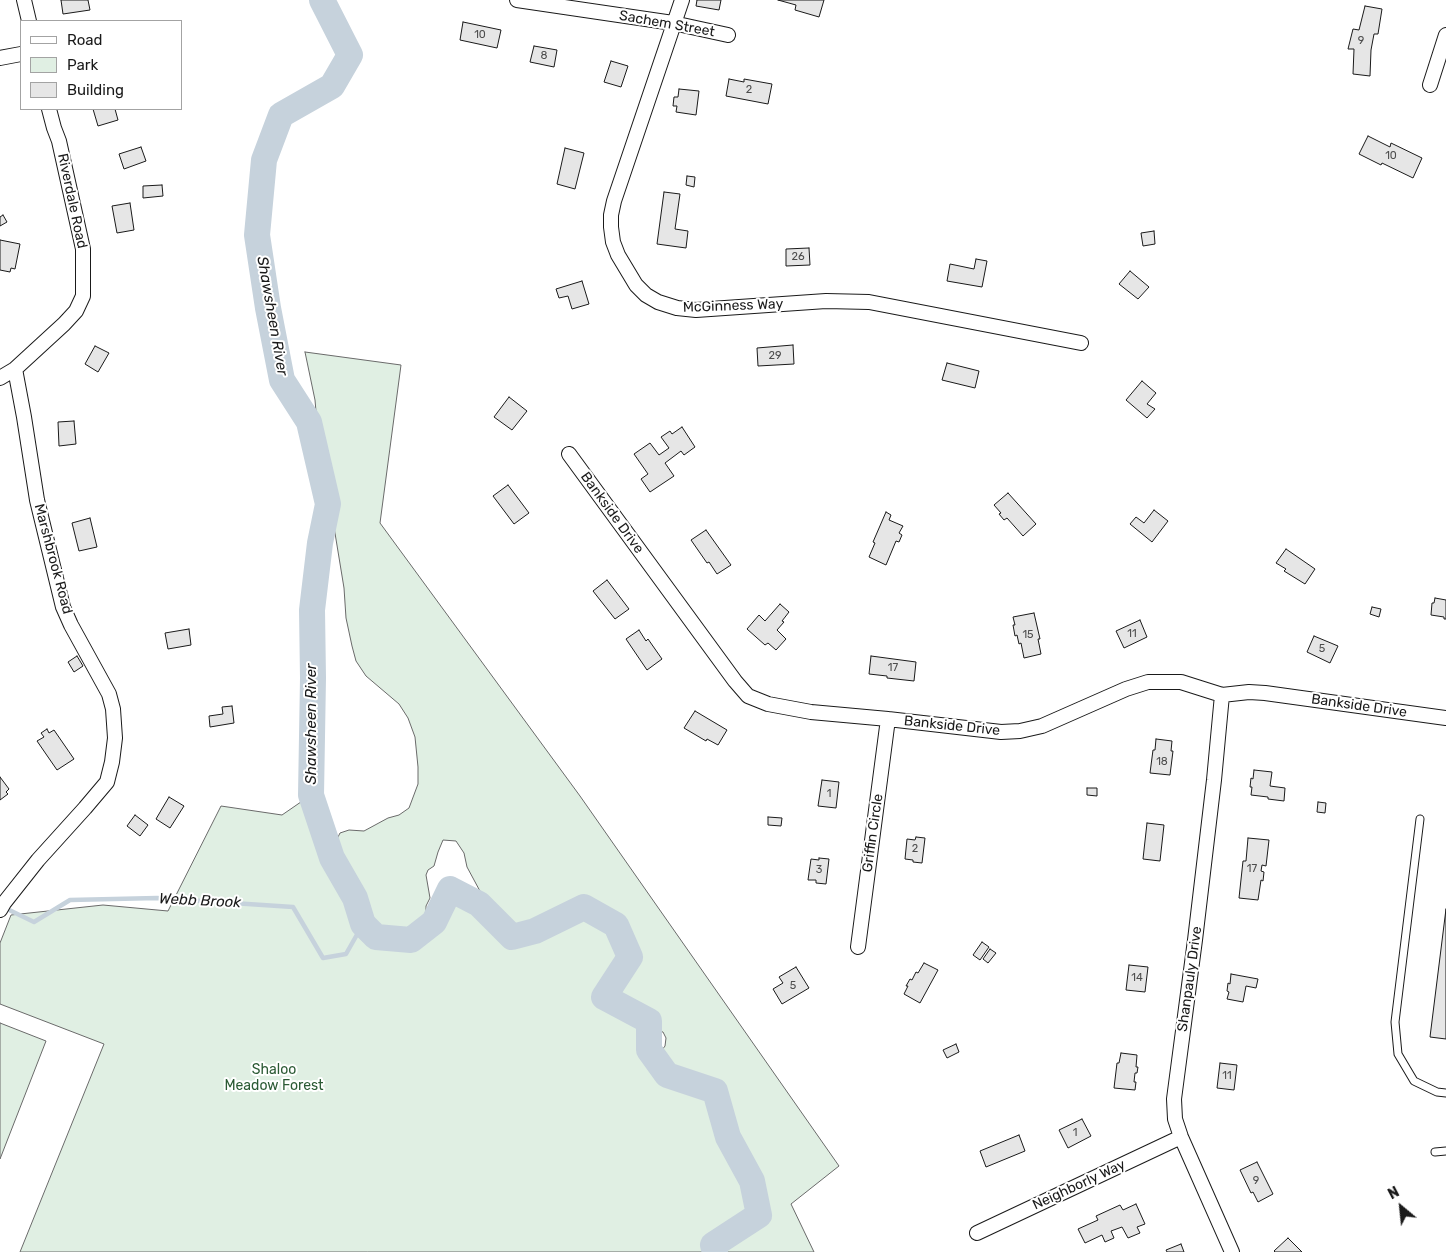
<!DOCTYPE html>
<html>
<head>
<meta charset="utf-8">
<style>
	body { margin:0 }
	#map { position:relative; width:1446px; height:1252px; overflow:hidden; background:#fff; font-family:Rubik,sans-serif }
	canvas { display:block }
	.legend { position:absolute; left:20px; top:20px; width:162px; height:90px; box-sizing:border-box; background:#fff; border:1px solid #a3a3a3; margin:0; padding:6px 9px; list-style:none; font-size:15px; color:#1a1a1a }
	.legend li { display:flex; align-items:center; gap:10px; height:25px }
	.legend b { width:25px; border:1px solid #a3a3a3 }
	.north { position:absolute; left:1376px; top:1182px; width:50px; height:50px; -webkit-text-stroke:4px #fff; paint-order:stroke; rotate:332deg; font-size:14px; font-weight:700; line-height:20px; text-align:center; color:#1a1a1a }
	.north::after { content:''; display:block; margin:auto; width:18px; height:22px; background:#1a1a1a; clip-path:polygon(50% 0,100% 100%,50% 72%,0 100%) }
</style>
</head>
<body>
<div id="map">
<canvas width="1446" height="1252"></canvas>
<ul class="legend">
<li><b style="height:6px;background:#fff"></b>Road</li>
<li><b style="height:14px;background:#e0efe3"></b>Park</li>
<li><b style="height:14px;background:#e6e6e6"></b>Building</li>
</ul>
<div class="north">N</div>
</div>
<script>
const ctx = document.querySelector('canvas').getContext('2d');
ctx.lineJoin = 'round';
function paint(path, color) { ctx.fillStyle = color; ctx.fill(path, 'evenodd'); }
const toPath = rows => new Path2D(rows.map(r => 'M' + r).join(''));
function trace(path, color, width, dash) { ctx.strokeStyle = color; ctx.lineWidth = width; ctx.lineCap = dash ? 'butt' : 'round'; ctx.setLineDash(dash || []); ctx.stroke(path); }
function write(font, color, halo, rows, align = 'center') {
  ctx.font = font + ' Rubik,sans-serif'; ctx.lineWidth = 4; ctx.setLineDash([]); ctx.textBaseline = 'middle'; ctx.strokeStyle = halo; ctx.fillStyle = color; for (const [text, x, y, turn = 0] of rows) {
    ctx.save(); ctx.translate(x, y); ctx.rotate((+turn || 0) * Math.PI / 180); ctx.textAlign = isNaN(turn) ? turn : align; if (halo) ctx.strokeText(text, 0, 0); ctx.fillText(text, 0, 0); ctx.restore();
  }
}
const green = toPath([
	[305,352,401,365,380,523,580,796,839,1166,791,1204,814,1252,723,1252,727,1249,734,1231,713,1245,715,1252,20,1252,104,1044,0,1004,0,943,11,915,103,905,168,911,221,806,282,815,311,795,332,858,355,898,363,924,376,937,411,940,434,922,450,889,479,904,495,919,467,867,464,853,456,841,443,840,438,852,434,866,428,870,426,875,430,898,426,906,426,916,423,927,418,932,405,934,382,934,374,930,364,913,359,884,353,874,341,861,336,841,340,833,349,830,364,831,388,818,399,815,409,808,418,784,418,767,415,737,408,718,399,704,366,676,356,661,352,646,346,618,344,588,333,521,325,494,320,458,315,400,305,352],
	[580,906,584,907,536,930,542,922,557,911,563,908,580,906],
	[625,965,625,970,621,983,612,1002,604,997,625,965],
	[641,1013,646,1015,648,1017,655,1030,663,1032,666,1038,665,1046,662,1050,653,1055,649,1050,649,1021,635,1014,641,1013],
	[0,1023,46,1041,0,1159,0,1023]
]);
paint(green, '#e0efe3');
trace(green, '#6a6a6a', 1);
trace(toPath([
	[3,907,34,922,70,900,157,898,293,907,323,958,346,954,363,924]
]), '#c6d2dc', 4.5);
trace(toPath([
	[322,0,350,55,332,86,281,115,264,160,257,235,268,308,282,380,309,422,328,504,320,543,312,610,313,678,311,795,332,858,355,898,363,924,376,937,411,940,434,922,450,889,479,904,512,937,535,931,584,907,616,925,630,957,604,997,649,1021,649,1050,667,1075,715,1091,728,1137,752,1181,759,1215,713,1245,715,1252]
]), '#c6d2dc', 26);
const building = toPath([
	[61,0,88,0,90,10,63,14,61,0],
	[697,0,721,0,719,10,696,6,697,0],
	[778,0,824,0,819,17,795,10,796,5,778,0],
	[1365,6,1382,9,1378,34,1374,34,1371,50,1370,76,1353,74,1354,49,1348,49,1353,29,1359,30,1365,6],
	[463,22,501,30,497,48,460,40,463,22],
	[534,46,557,50,554,67,530,62,534,46],
	[611,61,628,66,621,87,604,82,611,61],
	[729,79,744,82,744,79,772,84,768,104,726,96,729,79],
	[679,89,699,91,696,115,676,112,677,106,673,106,674,97,678,97,679,89],
	[93,109,115,109,118,120,98,126,93,109],
	[1368,136,1390,147,1391,143,1422,158,1413,178,1382,163,1381,165,1359,154,1368,136],
	[141,147,146,161,124,169,119,154,141,147],
	[565,148,584,153,575,189,557,184,565,148],
	[687,176,695,177,694,187,686,185,687,176],
	[162,185,163,196,143,198,143,186,162,185],
	[664,192,680,194,675,229,688,231,686,248,657,244,664,192],
	[130,203,134,230,117,233,112,206,130,203],
	[3,215,7,222,0,226,0,217,3,215],
	[1154,231,1155,244,1143,246,1141,233,1154,231],
	[0,240,20,244,15,269,11,268,10,272,0,270,0,240],
	[809,248,810,265,786,266,786,249,809,248],
	[976,259,987,261,982,287,947,281,950,264,974,269,976,259],
	[1130,271,1149,287,1138,299,1119,284,1130,271],
	[582,281,589,304,572,309,568,296,559,298,556,289,582,281],
	[793,345,794,364,758,366,757,348,793,345],
	[95,346,109,353,98,372,85,364,95,346],
	[947,363,979,371,975,388,942,380,947,363],
	[1142,381,1156,393,1147,404,1155,409,1147,418,1126,400,1142,381],
	[509,397,527,411,512,430,494,417,509,397],
	[74,421,76,444,59,446,58,422,74,421],
	[682,427,695,447,684,455,681,451,665,463,674,476,650,492,641,479,648,474,634,454,650,443,659,455,669,448,661,437,670,431,672,434,682,427],
	[508,485,529,513,514,524,493,496,508,485],
	[1008,493,1036,524,1023,536,1007,518,1004,520,999,514,1001,513,994,505,1008,493],
	[1154,510,1168,521,1152,542,1130,524,1136,517,1144,523,1154,510],
	[886,512,891,515,889,520,903,526,899,533,902,535,899,542,896,541,886,565,869,557,875,543,873,542,886,512],
	[90,518,97,547,79,551,72,523,90,518],
	[706,530,731,565,717,574,709,562,707,563,691,540,706,530],
	[1286,549,1315,569,1305,584,1284,571,1286,569,1276,563,1286,549],
	[607,580,629,609,615,619,593,591,607,580],
	[1435,598,1446,600,1446,619,1444,619,1444,617,1431,615,1432,603,1434,603,1435,598],
	[780,604,789,612,782,621,784,622,777,630,786,639,776,650,768,643,765,645,747,629,759,615,765,621,780,604],
	[1372,607,1381,609,1379,617,1370,614,1372,607],
	[1034,613,1040,639,1038,639,1041,654,1024,658,1021,643,1019,644,1017,635,1015,636,1013,625,1015,625,1013,617,1034,613],
	[1140,620,1147,637,1124,648,1116,631,1140,620],
	[189,629,191,645,168,649,165,633,189,629],
	[639,630,646,641,648,639,662,659,647,670,626,639,639,630],
	[1314,636,1338,646,1330,663,1307,652,1314,636],
	[77,656,83,666,74,672,68,662,77,656],
	[871,656,916,662,914,681,887,678,887,676,869,674,871,656],
	[232,706,234,723,210,727,209,716,223,714,222,707,232,706],
	[695,711,727,730,718,745,707,739,706,741,684,728,695,711],
	[47,729,49,733,54,730,74,759,57,770,37,741,44,737,41,733,47,729],
	[1156,739,1172,741,1171,751,1173,751,1170,775,1150,773,1153,750,1155,750,1156,739],
	[1254,770,1272,772,1270,786,1285,788,1284,801,1268,799,1268,797,1251,795,1252,787,1250,787,1251,778,1253,779,1254,770],
	[0,777,9,789,6,792,8,794,0,800,0,777],
	[822,780,839,782,836,808,818,806,822,780],
	[1087,788,1097,788,1097,796,1087,795,1087,788],
	[169,797,184,806,170,828,156,819,169,797],
	[1318,802,1326,803,1325,813,1317,812,1318,802],
	[135,815,148,825,140,836,127,826,135,815],
	[768,817,782,818,781,826,768,825,768,817],
	[1147,823,1164,825,1160,861,1143,859,1147,823],
	[916,837,925,838,922,863,913,862,913,860,905,859,907,839,915,840,916,837],
	[1248,838,1269,840,1266,866,1262,865,1261,871,1264,872,1263,881,1261,880,1258,900,1239,898,1243,861,1246,861,1248,838],
	[819,858,829,859,826,884,816,883,816,880,808,880,811,859,819,860,819,858],
	[1446,909,1446,1039,1430,1037,1446,909],
	[982,942,989,947,980,960,973,955,982,942],
	[990,949,996,953,988,963,983,959,990,949],
	[924,963,938,970,920,1003,904,994,908,986,906,986,910,979,912,980,916,972,918,973,924,963],
	[1129,965,1148,967,1145,992,1126,990,1129,965],
	[796,967,809,988,782,1004,773,989,783,983,779,977,796,967],
	[1231,974,1258,979,1256,988,1246,986,1243,1002,1227,999,1229,992,1227,991,1228,983,1230,984,1231,974],
	[956,1044,959,1052,947,1058,943,1050,956,1044],
	[1121,1053,1137,1055,1136,1067,1138,1067,1137,1073,1135,1073,1134,1082,1136,1082,1135,1090,1114,1088,1117,1063,1119,1063,1121,1053],
	[1220,1063,1237,1065,1234,1090,1217,1088,1220,1063],
	[1082,1119,1091,1136,1068,1148,1059,1130,1082,1119],
	[1019,1135,1025,1151,986,1167,980,1151,1019,1135],
	[1257,1162,1273,1194,1258,1202,1253,1192,1251,1193,1240,1170,1257,1162],
	[1136,1204,1145,1224,1137,1227,1140,1233,1128,1238,1122,1227,1111,1231,1114,1238,1105,1242,1102,1235,1085,1243,1078,1229,1098,1220,1096,1216,1120,1205,1123,1210,1136,1204],
	[1288,1238,1302,1252,1275,1252,1274,1251,1288,1238],
	[1181,1244,1184,1252,1167,1252,1166,1250,1181,1244]
]);
paint(building, '#e6e6e6');
trace(building, '#1a1a1a', 1);
const lane = toPath([
	[1420,819,1395,1022,1398,1054,1414,1081,1437,1092,1446,1093],
	[1435,1152,1446,1151]
]);
const street = toPath([
	[24,0,29,21],
	[517,0,673,23,728,35],
	[682,0,614,201,611,215,611,227,613,242,618,255,636,285,646,295,658,302,677,308,696,310,826,301,869,302,1081,343],
	[0,58,21,54],
	[1430,85,1446,35],
	[0,378,15,369,64,324,76,311,83,296,83,249,59,141,54,128,49,109],
	[569,454,735,681,748,696,768,704,811,712,888,719,1001,732,1020,731,1042,726,1126,689,1148,682,1181,682,1222,695,1249,692,1265,693,1446,718],
	[1222,695,1214,780,1195,940,1174,1099,1175,1119,1181,1137,1232,1252],
	[0,910,4,903,38,860,85,808,107,782,112,762,115,738,113,709,109,694,71,625,63,607,37,500,24,417,15,369],
	[858,947,888,719],
	[977,1233,1181,1137]
]);
trace(lane, '#1a1a1a', 9);
trace(street, '#1a1a1a', 16);
trace(lane, '#fff', 7);
trace(street, '#fff', 14);
write('11px', '#4d4d4d', null, [
	["10",480,35],
	["9",1361,41],
	["8",544,56],
	["2",749,90],
	["10",1391,156],
	["26",798,257],
	["29",775,356],
	["11",1132,634],
	["15",1028,635],
	["5",1322,649],
	["17",893,668],
	["18",1162,762],
	["1",829,794],
	["2",915,849],
	["17",1252,869],
	["3",819,870],
	["14",1137,978],
	["5",793,986],
	["11",1227,1076],
	["1",1075,1133],
	["9",1256,1181]
]);
write('14px', '#1a1a1a', '#fff', [
	["Sachem Street",667,24,10],
	["Riverdale Road",72,201,78],
	["McGinness Way",733,306,-2],
	["Bankside Drive",612,513,54],
	["Marshbrook Road",53,559,75],
	["Bankside Drive",1359,706,8],
	["Bankside Drive",952,726,6],
	["Griffin Circle",873,833,-82],
	["Shanpauly Drive",1190,979,-82],
	["Neighborly Way",1079,1185,-25]
]);
write('14px', '#2b5a34', '#fff', [
	["Shaloo",274,1070],
	["Meadow Forest",274,1086]
]);
write('italic 15px', '#1a1a1a', '#fff', [
	["Shawsheen River",272,316,80],
	["Shawsheen River",312,724,-90],
	["Webb Brook",200,901,3]
]);
</script>
</body>
</html>
